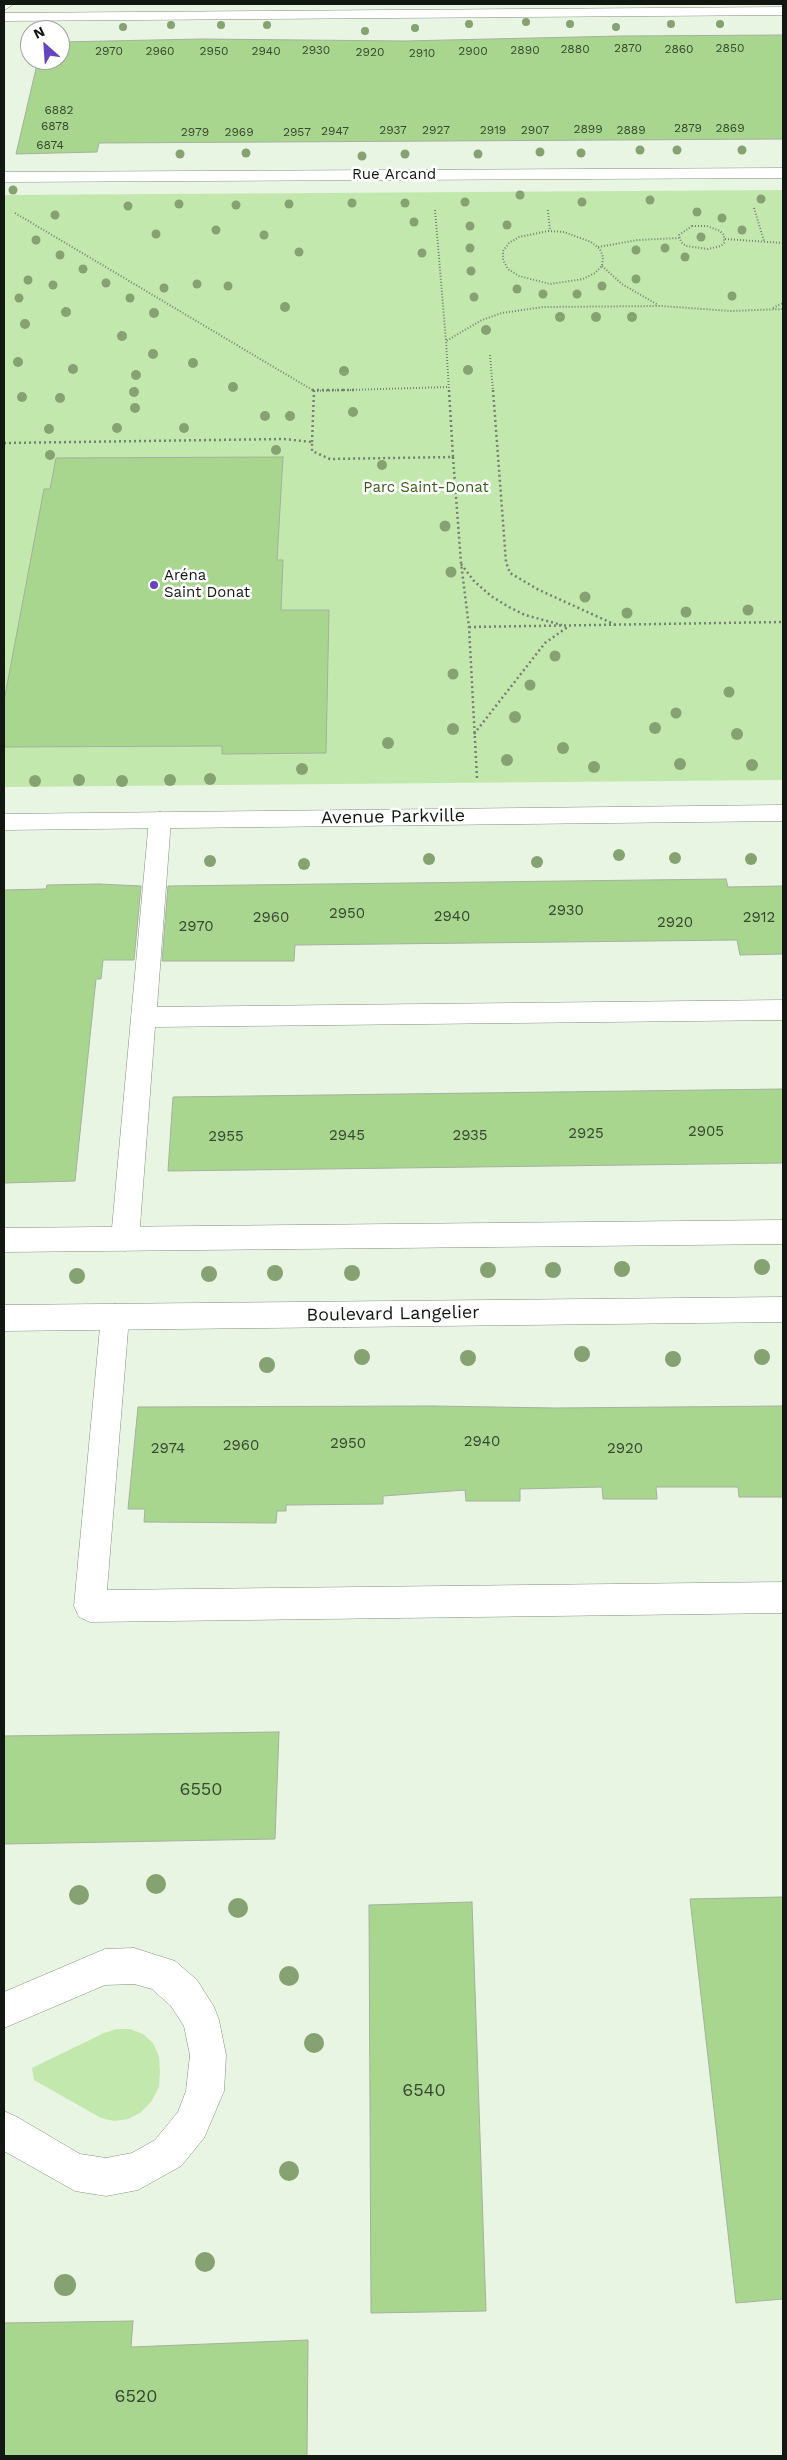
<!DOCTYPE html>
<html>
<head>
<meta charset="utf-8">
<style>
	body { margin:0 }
	#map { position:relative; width:787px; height:2460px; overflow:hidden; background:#e9f5e3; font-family:"Work Sans",sans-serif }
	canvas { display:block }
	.frame { position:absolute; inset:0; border:5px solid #131711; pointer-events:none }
	.north { position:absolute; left:20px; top:20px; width:50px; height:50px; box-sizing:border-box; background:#fff; border:1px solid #a1a2a0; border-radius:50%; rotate:334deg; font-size:14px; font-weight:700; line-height:20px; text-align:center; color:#131711 }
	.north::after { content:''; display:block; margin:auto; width:18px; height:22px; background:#6644bc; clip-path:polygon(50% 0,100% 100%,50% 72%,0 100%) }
</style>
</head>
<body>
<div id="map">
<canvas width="787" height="2460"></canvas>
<div class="frame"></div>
<div class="north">N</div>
</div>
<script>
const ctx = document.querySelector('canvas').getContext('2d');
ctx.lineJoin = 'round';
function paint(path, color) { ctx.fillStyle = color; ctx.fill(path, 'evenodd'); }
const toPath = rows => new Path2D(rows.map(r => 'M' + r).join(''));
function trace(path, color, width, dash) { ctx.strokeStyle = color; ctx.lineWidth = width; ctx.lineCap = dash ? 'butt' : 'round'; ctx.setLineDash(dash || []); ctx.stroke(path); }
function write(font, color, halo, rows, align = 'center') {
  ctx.font = font + ' "Work Sans",sans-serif'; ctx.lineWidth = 5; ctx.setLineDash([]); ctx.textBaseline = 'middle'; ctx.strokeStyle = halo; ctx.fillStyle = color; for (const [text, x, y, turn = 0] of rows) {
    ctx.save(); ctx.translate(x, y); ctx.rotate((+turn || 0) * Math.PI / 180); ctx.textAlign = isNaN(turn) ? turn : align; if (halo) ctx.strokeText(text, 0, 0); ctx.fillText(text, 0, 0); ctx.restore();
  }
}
paint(toPath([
	[783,190,783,780,4,787,4,195],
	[117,2029,130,2029,143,2034,153,2043,159,2056,160,2071,159,2087,151,2102,140,2113,128,2119,114,2121,101,2118,34,2080,32,2068,104,2033]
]), '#c3e8ae');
const building = toPath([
	[783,35,783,139,99,143,97,152,16,154,38,60,60,60,60,42,201,39,404,41,621,36,783,35],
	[283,457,277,560,283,560,281,610,329,610,326,753,222,754,222,746,4,747,4,701,44,489,50,489,56,458,283,457],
	[726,879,728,887,783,886,783,954,740,955,737,940,295,945,294,961,162,961,168,886,726,879],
	[99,884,141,886,134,960,103,960,101,979,96,979,75,1181,4,1183,4,890,46,889,47,885,99,884],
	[783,1089,783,1163,168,1171,173,1097,783,1089],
	[432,1406,556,1408,783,1406,783,1497,739,1497,738,1487,656,1487,657,1499,603,1499,602,1487,520,1489,520,1501,466,1501,465,1490,383,1496,383,1504,286,1505,286,1511,277,1511,276,1523,144,1522,145,1509,128,1509,138,1407,432,1406],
	[279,1732,275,1839,4,1844,4,1736,279,1732],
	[783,1897,783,2299,736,2303,690,1899,783,1897],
	[472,1902,486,2311,371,2313,369,1905,472,1902],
	[133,2321,131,2347,308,2340,307,2456,4,2456,4,2323,133,2321]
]);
paint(building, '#a8d68e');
trace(building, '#a5b09f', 1);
const lane = toPath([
	[160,812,168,814,171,820,157,1007,783,1000,783,1020,155,1027,139,1239,135,1247,125,1251,115,1247,111,1239,149,820,152,814,160,812],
	[115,1304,125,1308,129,1317,107,1590,783,1582,783,1613,90,1622,79,1617,74,1606,101,1317,105,1308,115,1304]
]);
const street = toPath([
	[4,4,11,4,11,6,4,10,4,4],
	[783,168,783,178,4,182,4,172,783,168],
	[783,805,783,821,4,830,4,814,783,805],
	[134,1948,175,1961,197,1980,214,2007,219,2020,226,2055,224,2091,204,2138,181,2166,138,2190,106,2196,75,2191,4,2151,4,2111,17,2117,80,2154,106,2158,132,2153,155,2140,178,2112,186,2091,190,2055,184,2026,171,2006,152,1989,134,1984,105,1985,4,2028,4,1992,105,1949,134,1948]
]);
const secondary = toPath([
	[783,7,783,15,4,21,4,13,783,7],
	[783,1220,783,1244,4,1252,4,1228,783,1220],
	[783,1297,783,1322,4,1331,4,1305,783,1297]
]);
trace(lane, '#848f7f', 1);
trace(street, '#848f7f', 1);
trace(secondary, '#848f7f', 1);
trace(toPath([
	[754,208,764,241],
	[435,210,446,341],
	[548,210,550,231],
	[15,213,314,391,449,387],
	[692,226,707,226,720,231,724,235,724,243,721,246,708,249,686,246,681,242,679,235,692,226],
	[548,231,564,232,591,242,600,249,603,257,602,266,595,273,583,279,550,284,519,276,508,269,503,260,503,251,509,243,519,237,548,231],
	[725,239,783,243],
	[598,247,638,240,679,238],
	[602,266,622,284,658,305],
	[773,308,783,303],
	[490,355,493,391],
	[449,391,446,341,482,320,502,313,543,307,661,306,731,311,783,309]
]), '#777f73', 2, [1, 2]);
trace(toPath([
	[312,390,355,390],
	[493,390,506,562,510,573,539,590,616,625],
	[312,442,314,391],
	[4,443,283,439,312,442,312,451,330,459,453,457,449,390],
	[453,457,461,563,469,627,477,778],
	[461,564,474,581,491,596,509,607,525,615,562,625],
	[469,627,783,622],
	[474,734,545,643,569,626]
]), '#777f73', 2.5, [2, 3]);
paint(lane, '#fff');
paint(street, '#fff');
paint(secondary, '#fff');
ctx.fillStyle = '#86a272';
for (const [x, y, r] of [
	[526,22,4],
	[469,24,4],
	[570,24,4],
	[671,24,4],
	[720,24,4],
	[171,25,4],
	[221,25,4],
	[267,25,4],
	[123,27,4],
	[616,27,4],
	[415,28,4],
	[365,31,4],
	[640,150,4.5],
	[677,150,4.5],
	[742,150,4.5],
	[540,152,4.5],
	[246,153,4.5],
	[581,153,4.5],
	[180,154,4.5],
	[405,154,4.5],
	[478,154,4.5],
	[362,156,4.5],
	[13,190,4.5],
	[520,195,4.5],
	[761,199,4.5],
	[650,200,4.5],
	[465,202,4.5],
	[582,202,4.5],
	[352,203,4.5],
	[405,203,4.5],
	[179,204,4.5],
	[289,204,4.5],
	[236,205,4.5],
	[128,206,4.5],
	[697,212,4.5],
	[55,215,4.5],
	[722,218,4.5],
	[414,222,4.5],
	[507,225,4.5],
	[470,226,4.5],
	[216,230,4.5],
	[742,230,4.5],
	[156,234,4.5],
	[264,235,4.5],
	[701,237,4.5],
	[36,240,4.5],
	[470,248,4.5],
	[665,248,4.5],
	[636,250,4.5],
	[299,252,4.5],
	[422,253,4.5],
	[60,255,4.5],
	[685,257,4.5],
	[83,269,4.5],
	[471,271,4.5],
	[636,279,4.5],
	[28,280,4.5],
	[106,283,4.5],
	[197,284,4.5],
	[53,285,4.5],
	[228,286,4.5],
	[602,286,4.5],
	[164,288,4.5],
	[517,289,4.5],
	[543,294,4.5],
	[577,294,4.5],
	[732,296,4.5],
	[474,297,4.5],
	[19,298,4.5],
	[130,298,4.5],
	[285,307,5],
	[66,312,5],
	[154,313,5],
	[560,317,5],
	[596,317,5],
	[632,317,5],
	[25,324,5],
	[486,330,5],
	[122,336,5],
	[153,354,5],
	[18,362,5],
	[193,363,5],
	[73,369,5],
	[468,370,5],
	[344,371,5],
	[136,375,5],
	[233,387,5],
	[134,392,5],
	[22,397,5],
	[60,398,5],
	[135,408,5],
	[353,412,5],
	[265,416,5],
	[290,416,5],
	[117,428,5],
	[184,428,5],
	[49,429,5],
	[276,450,5],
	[50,455,5],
	[382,465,5],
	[445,526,5.5],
	[451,572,5.5],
	[585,597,5.5],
	[748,610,5.5],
	[686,612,5.5],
	[627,613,5.5],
	[555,656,5.5],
	[453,674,5.5],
	[530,685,5.5],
	[729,692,5.5],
	[676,713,5.5],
	[515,717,6],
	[655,728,6],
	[453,729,6],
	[737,734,6],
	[388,743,6],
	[563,748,6],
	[507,760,6],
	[680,764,6],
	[752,765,6],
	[594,767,6],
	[302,769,6],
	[210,779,6],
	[79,780,6],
	[170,780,6],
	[35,781,6],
	[122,781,6],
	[619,855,6],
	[675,858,6],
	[429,859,6],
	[751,859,6],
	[210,861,6],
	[537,862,6],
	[304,864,6],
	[762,1267,8],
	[622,1269,8],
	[488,1270,8],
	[553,1270,8],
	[275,1273,8],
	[352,1273,8],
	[209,1274,8],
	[77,1276,8],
	[582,1354,8],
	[362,1357,8],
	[762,1357,8],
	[468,1358,8],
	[673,1359,8],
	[267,1365,8],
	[156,1884,10],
	[79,1895,10],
	[238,1908,10],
	[289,1976,10],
	[314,2043,10],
	[289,2171,10],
	[205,2262,10],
	[65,2285,11]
]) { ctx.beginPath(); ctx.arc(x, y, r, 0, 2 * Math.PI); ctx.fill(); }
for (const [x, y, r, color] of [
	[154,585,5,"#6644bc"]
]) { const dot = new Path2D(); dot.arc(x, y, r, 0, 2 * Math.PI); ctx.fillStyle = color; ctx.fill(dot); trace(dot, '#fff', 2); }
write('12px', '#384730', null, [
	["2870",628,48],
	["2850",730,48],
	["2880",575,49],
	["2860",679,49],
	["2930",316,50],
	["2890",525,50],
	["2970",109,51],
	["2960",160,51],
	["2950",214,51],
	["2940",266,51],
	["2900",473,51],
	["2920",370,52],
	["2910",422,53],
	["6882",59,110],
	["6878",55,126],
	["2879",688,128],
	["2869",730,128],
	["2899",588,129],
	["2937",393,130],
	["2927",436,130],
	["2919",493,130],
	["2907",535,130],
	["2889",631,130],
	["2947",335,131],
	["2979",195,132],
	["2969",239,132],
	["2957",297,132],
	["6874",50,145]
]);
write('15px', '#131711', '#fff', [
	["Rue Arcand",394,175]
]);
write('15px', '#355e16', '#fff', [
	["Parc Saint-Donat",426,488]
]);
write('15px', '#131711', '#fff', [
	["Aréna",164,576],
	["Saint Donat",164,593]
], 'left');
write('15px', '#384730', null, [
	["2930",566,911],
	["2950",347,914],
	["2940",452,917],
	["2960",271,918],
	["2912",759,918],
	["2920",675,923],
	["2970",196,927],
	["2905",706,1132],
	["2925",586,1134],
	["2945",347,1136],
	["2935",470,1136],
	["2955",226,1137],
	["2940",482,1442],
	["2950",348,1444],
	["2960",241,1446],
	["2974",168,1449],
	["2920",625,1449]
]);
write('18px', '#131711', '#fff', [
	["Avenue Parkville",393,817,-1],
	["Boulevard Langelier",393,1314,-1]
]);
write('18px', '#384730', null, [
	["6550",201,1790],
	["6540",424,2091],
	["6520",136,2397]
]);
</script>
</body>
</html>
